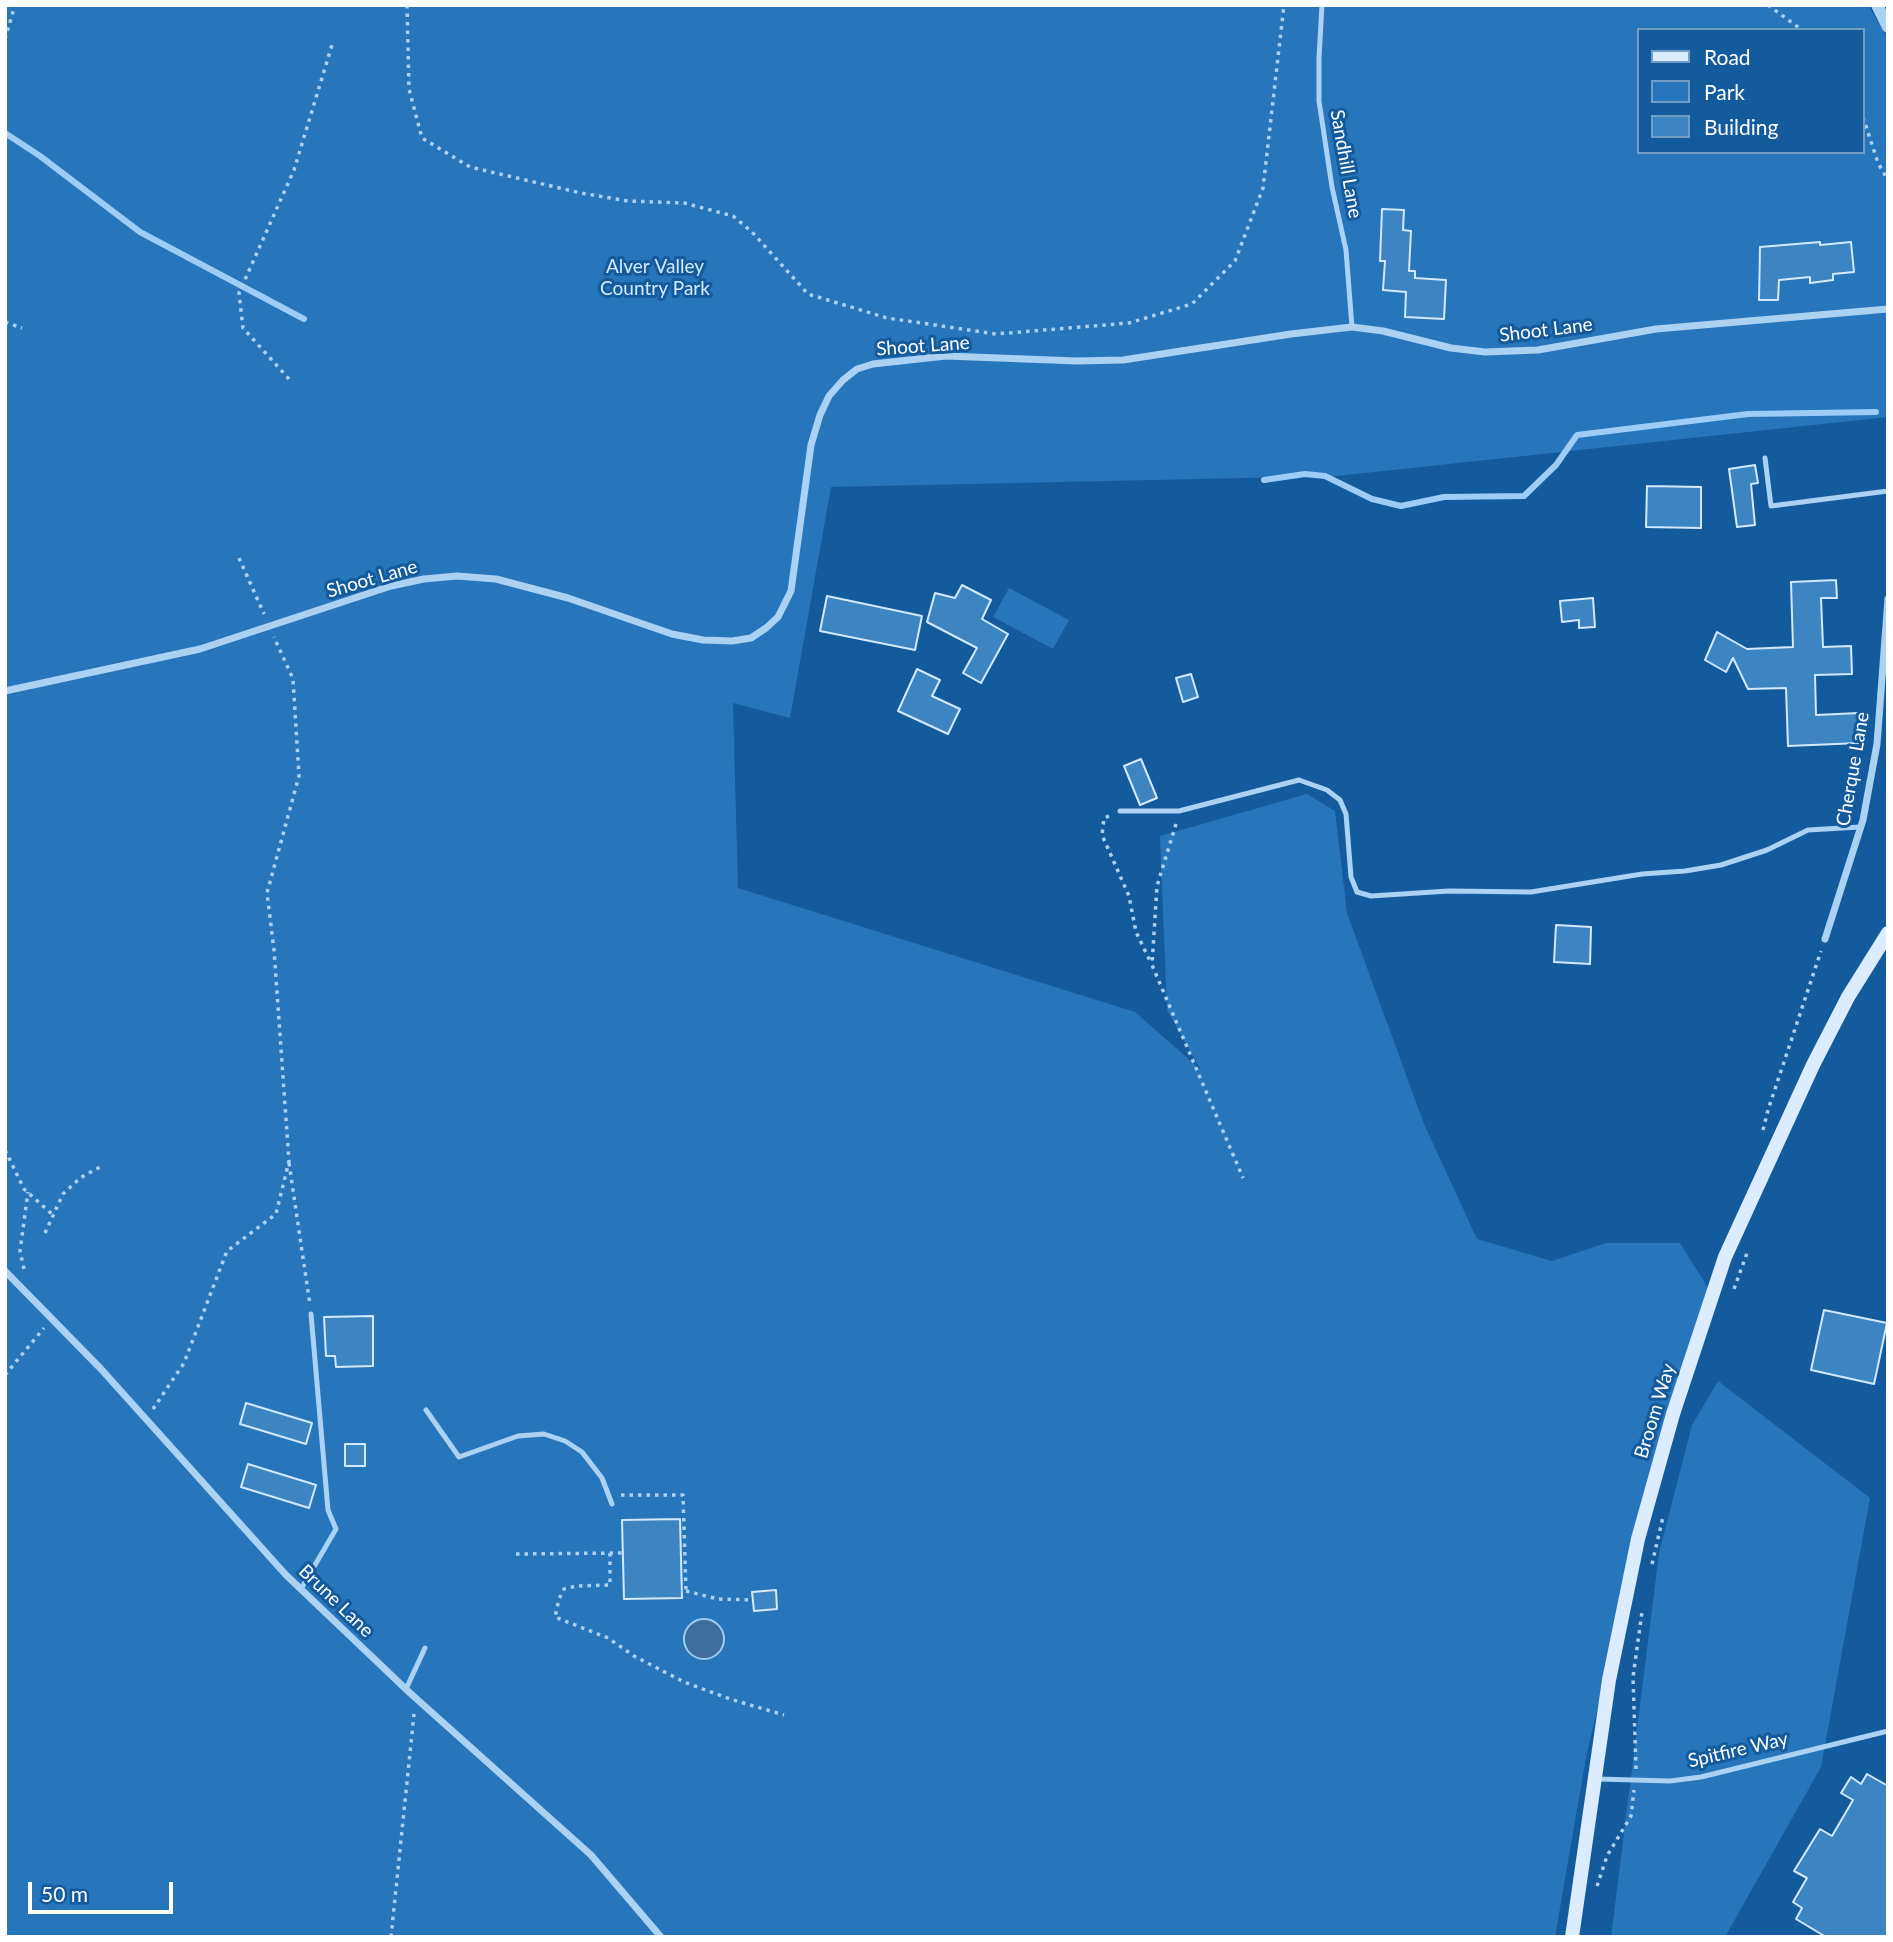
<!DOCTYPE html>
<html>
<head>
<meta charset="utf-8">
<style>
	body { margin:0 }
	#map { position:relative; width:1893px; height:1942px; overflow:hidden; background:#145b9d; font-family:Lato,sans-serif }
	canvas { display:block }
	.frame { position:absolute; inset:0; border:7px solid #fff; pointer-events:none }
	.legend { position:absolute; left:1637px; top:28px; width:228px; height:126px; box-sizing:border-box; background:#145b9d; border:2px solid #729dc4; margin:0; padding:9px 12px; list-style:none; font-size:21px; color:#fff }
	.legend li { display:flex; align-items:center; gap:14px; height:35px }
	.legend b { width:35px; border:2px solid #729dc4 }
	.scale { position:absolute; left:28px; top:1882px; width:145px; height:32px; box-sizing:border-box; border:4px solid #fff; border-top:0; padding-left:9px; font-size:21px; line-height:24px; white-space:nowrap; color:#fff; -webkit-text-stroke:5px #145b9d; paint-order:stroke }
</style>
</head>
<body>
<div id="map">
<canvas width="1893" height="1942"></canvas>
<div class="frame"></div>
<ul class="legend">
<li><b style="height:9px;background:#daecfd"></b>Road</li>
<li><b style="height:19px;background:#2775bb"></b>Park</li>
<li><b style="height:19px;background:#3d84c3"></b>Building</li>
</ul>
<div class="scale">50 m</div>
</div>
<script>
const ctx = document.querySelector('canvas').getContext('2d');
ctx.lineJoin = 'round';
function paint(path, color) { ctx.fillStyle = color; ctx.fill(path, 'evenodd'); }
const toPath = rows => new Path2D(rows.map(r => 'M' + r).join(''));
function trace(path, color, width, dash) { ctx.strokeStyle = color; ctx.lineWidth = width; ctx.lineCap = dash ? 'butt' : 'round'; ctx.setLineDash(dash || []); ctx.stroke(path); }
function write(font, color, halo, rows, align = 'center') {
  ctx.font = font + ' Lato,sans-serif'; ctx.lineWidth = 6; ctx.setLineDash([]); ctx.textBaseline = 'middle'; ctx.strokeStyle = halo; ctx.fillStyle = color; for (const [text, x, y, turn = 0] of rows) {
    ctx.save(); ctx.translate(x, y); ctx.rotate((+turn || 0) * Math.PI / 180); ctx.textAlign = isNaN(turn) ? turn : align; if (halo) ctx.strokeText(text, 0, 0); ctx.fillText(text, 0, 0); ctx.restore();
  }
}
paint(toPath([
	[5,5,1868,5,1888,39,1888,417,1337,476,831,487,790,718,733,703,738,888,1135,1012,1201,1070,1167,1010,1160,836,1307,794,1335,811,1347,913,1424,1124,1477,1239,1552,1261,1606,1243,1680,1243,1708,1288,1674,1395,1587,1752,1555,1937,5,1937],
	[1639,30,1863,30,1863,152,1639,152],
	[1009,588,1069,620,1053,649,993,617],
	[1718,1381,1870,1498,1821,1767,1725,1937,1611,1937,1659,1553,1692,1425]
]), '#2775bb');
const water = toPath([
	'684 1639a20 20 0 1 1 40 0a20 20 0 1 1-40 0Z'
]);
paint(water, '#3d6e9d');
trace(water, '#9dcdf6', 2);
trace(toPath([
	[5,133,40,156,140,232,304,319],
	[1264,480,1305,474,1325,476,1372,499,1401,506,1444,497,1524,496,1556,465,1577,435,1748,414,1876,412]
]), '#9dcdf6', 6);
const building = toPath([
	[1382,209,1404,210,1403,230,1411,231,1409,271,1415,271,1415,278,1446,280,1444,319,1405,317,1406,292,1383,290,1385,261,1380,261,1382,209],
	[1820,242,1820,245,1851,242,1854,272,1833,274,1833,280,1810,283,1810,277,1779,280,1778,300,1759,300,1760,247,1820,242],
	[1755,465,1758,483,1751,484,1755,525,1737,527,1729,469,1755,465],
	[1647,486,1701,487,1701,528,1646,527,1647,486],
	[1836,580,1837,598,1821,598,1823,647,1851,646,1852,674,1815,675,1816,715,1859,713,1860,743,1788,746,1786,688,1748,689,1733,658,1726,672,1705,660,1717,632,1747,649,1793,647,1791,582,1836,580],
	[962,585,991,600,982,619,1008,634,981,683,963,673,977,648,927,622,935,593,955,598,962,585],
	[827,596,922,616,915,650,820,631,827,596],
	[1593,598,1595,627,1579,628,1579,620,1562,622,1560,601,1593,598],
	[917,669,940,680,932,696,960,709,948,734,898,711,917,669],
	[1191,674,1198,697,1183,702,1176,678,1191,674],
	[1141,759,1157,798,1140,805,1124,766,1141,759],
	[1556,925,1591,927,1590,964,1554,962,1556,925],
	[1824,1310,1887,1323,1874,1384,1811,1370,1824,1310],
	[373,1316,373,1366,336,1367,335,1356,326,1356,324,1317,373,1316],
	[246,1403,312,1423,306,1444,240,1424,246,1403],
	[345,1444,365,1444,365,1466,345,1466,345,1444],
	[248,1464,316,1485,309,1508,241,1487,248,1464],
	[680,1519,682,1598,624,1599,622,1520,680,1519],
	[776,1590,777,1609,754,1611,752,1592,776,1590],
	[1867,1774,1888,1786,1888,1937,1826,1937,1796,1919,1802,1908,1793,1902,1807,1878,1794,1871,1820,1829,1832,1836,1853,1800,1841,1793,1851,1777,1861,1784,1867,1774]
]);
paint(building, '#3d84c3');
trace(building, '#d3e9fd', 2);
trace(toPath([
	[407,5,409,89,422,138,470,167,581,193,628,201,684,203,733,216,752,232,808,294,887,318,996,334,1129,323,1192,304,1235,261,1263,188,1284,5],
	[1768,5,1802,30],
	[5,39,15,5],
	[1863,117,1878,163,1888,180],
	[5,322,22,328],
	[289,379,243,328,239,293,294,170,332,45],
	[239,558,264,614],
	[1109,816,1104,818,1102,835,1129,896,1136,932,1151,963],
	[1176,824,1157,886,1152,965,1243,1178],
	[1763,1130,1768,1110,1821,951],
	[5,1150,24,1189,53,1215],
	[289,1163,310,1305],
	[45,1233,63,1194,80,1178,100,1167],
	[24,1269,20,1251,28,1192],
	[1734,1289,1747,1253],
	[5,1375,44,1328],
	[153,1409,184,1363,227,1251,276,1214,289,1161,274,950,267,893,299,776,293,679,274,637],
	[621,1495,683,1495,686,1591,681,1591],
	[610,1553,610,1585,576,1586,564,1589,559,1599,555,1617,608,1638,634,1656,684,1682,730,1699,784,1715],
	[516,1554,623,1553],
	[1652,1564,1663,1517],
	[686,1591,718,1599,753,1600],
	[1636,1769,1633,1677,1642,1612],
	[1597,1886,1607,1856,1631,1816,1634,1790],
	[391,1937,414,1714]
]), '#abd1f3', 3.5, [3.5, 5]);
trace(toPath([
	[1322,5,1319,58,1319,101,1332,187,1346,250,1352,327],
	[1765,458,1771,506,1888,491],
	[1120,811,1179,811,1299,780,1327,790,1340,800,1346,814,1351,877,1357,892,1371,896,1449,891,1531,892,1642,874,1685,871,1721,865,1767,850,1808,830,1860,827],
	[426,1410,459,1457,518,1436,544,1434,565,1441,582,1452,602,1478,612,1504],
	[301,1589,336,1529,328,1510,311,1314],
	[406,1689,425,1648],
	[1597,1779,1670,1781,1701,1777,1888,1731]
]), '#abd1f3', 5);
trace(toPath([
	[5,691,200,649,391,586,424,579,457,576,496,579,568,598,672,634,703,640,732,641,751,638,766,628,778,617,791,591,811,445,820,415,829,396,843,380,857,369,873,364,946,356,1077,361,1123,360,1291,334,1352,327,1383,331,1451,348,1485,352,1538,350,1656,329,1888,309],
	[1825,939,1863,820,1877,744,1888,599],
	[5,1271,101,1369,286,1575,410,1693,591,1855,661,1937]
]), '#abd1f3', 7);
trace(toPath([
	[1877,5,1888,27]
]), '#abd1f3', 12);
trace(toPath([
	[1572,1937,1609,1680,1638,1539,1673,1414,1725,1257,1813,1065,1848,997,1888,933]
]), '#daecfd', 14);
write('19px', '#fff', '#145b9d', [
	["Sandhill Lane",1346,164,80],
	["Shoot Lane",1546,330,-7],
	["Shoot Lane",923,346,-4],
	["Shoot Lane",372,579,-16],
	["Cherque Lane",1853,769,-80],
	["Broom Way",1655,1411,-73],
	["Brune Lane",336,1601,44],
	["Spitfire Way",1738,1750,-13]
]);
write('19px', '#d3e9fd', '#145b9d', [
	["Alver Valley",655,267],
	["Country Park",655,289]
]);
</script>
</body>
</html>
